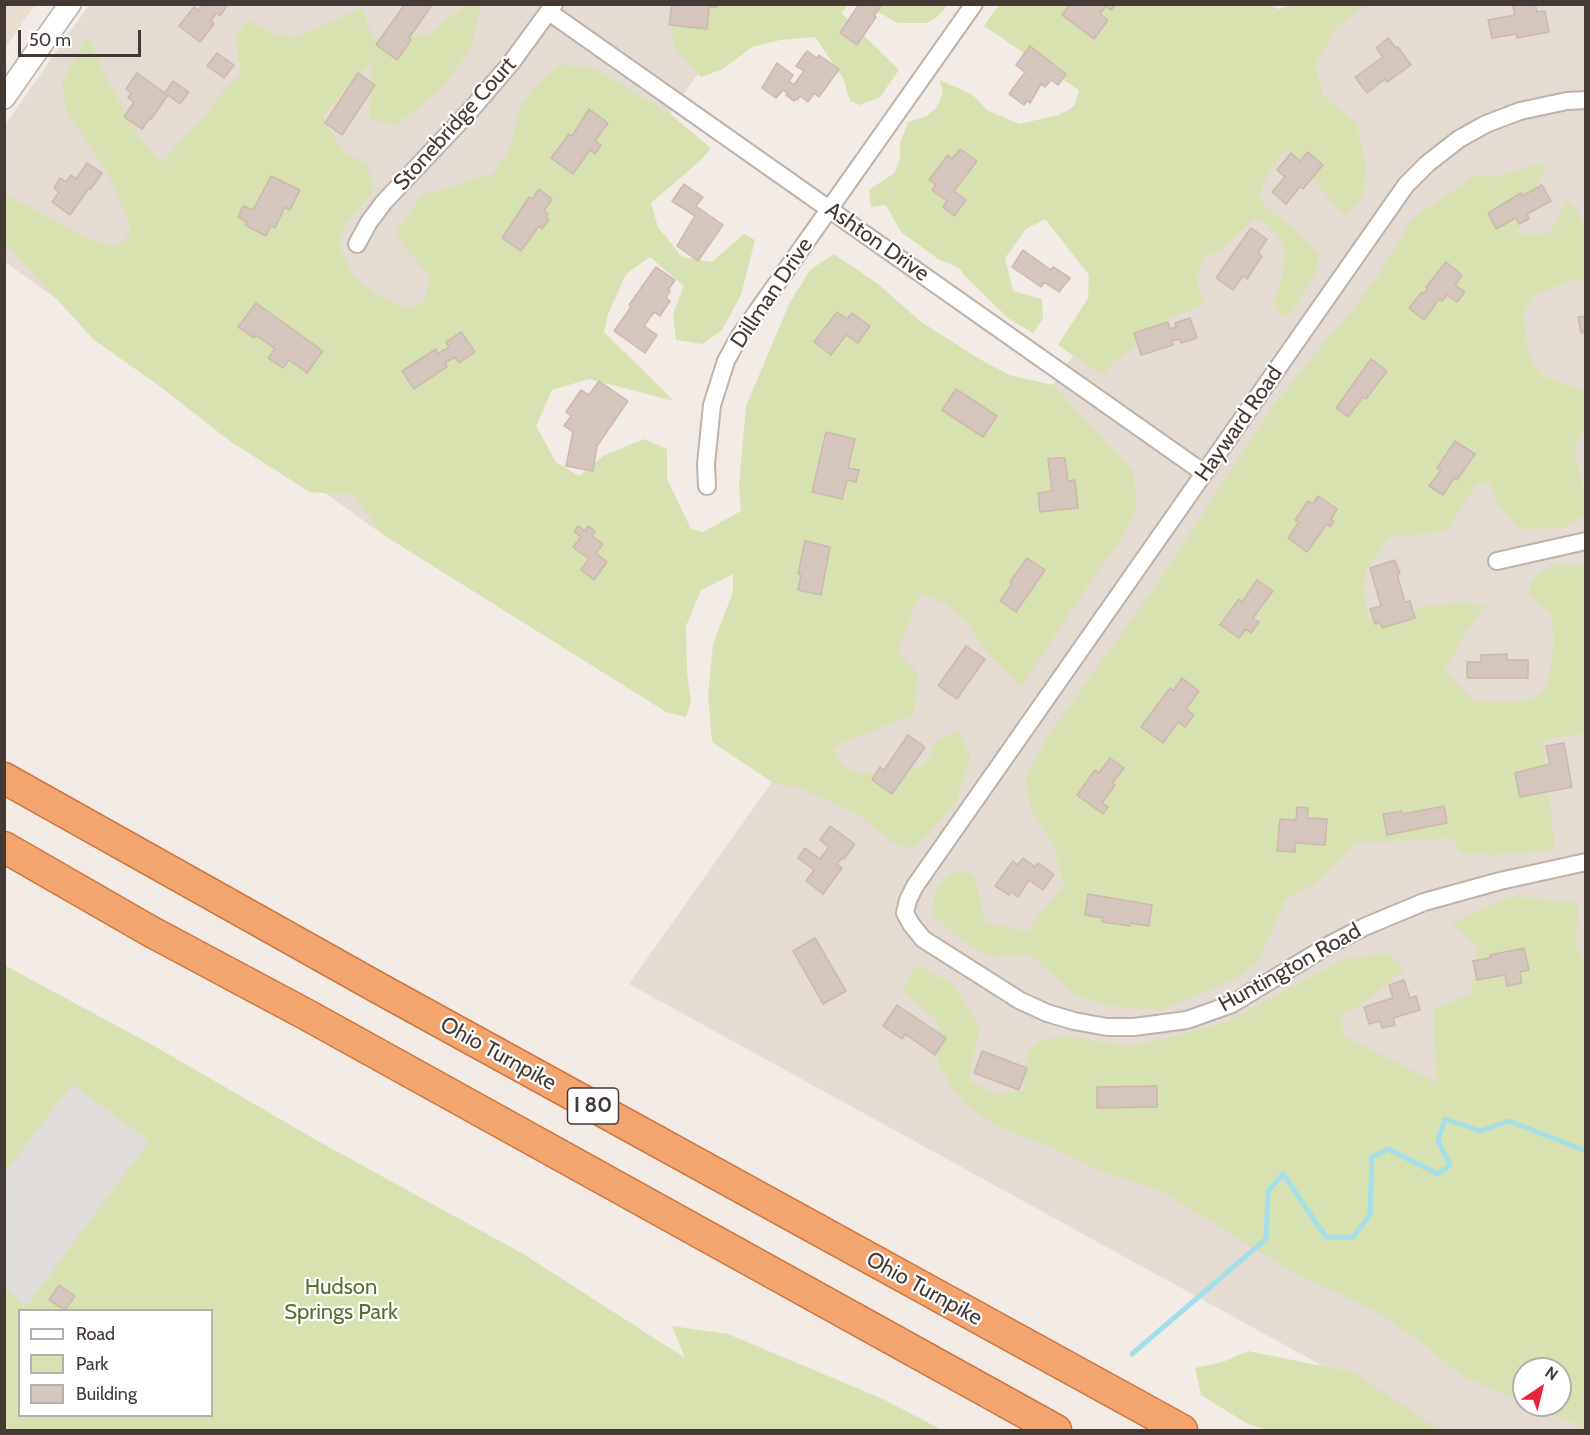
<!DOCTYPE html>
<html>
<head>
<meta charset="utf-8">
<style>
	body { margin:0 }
	#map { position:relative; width:1590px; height:1435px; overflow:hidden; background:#f1eae5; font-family:Cabin,sans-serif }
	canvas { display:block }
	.frame { position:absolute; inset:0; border:6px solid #433a35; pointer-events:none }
	.legend { position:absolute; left:18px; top:1309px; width:195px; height:108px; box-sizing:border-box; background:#fff; border:2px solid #b4b0ae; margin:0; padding:8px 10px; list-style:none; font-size:18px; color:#433a35 }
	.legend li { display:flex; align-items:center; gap:12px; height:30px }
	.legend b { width:30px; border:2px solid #b4b0ae }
	.north { position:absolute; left:1512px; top:1357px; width:60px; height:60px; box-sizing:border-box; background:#fff; border:2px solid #b4b0ae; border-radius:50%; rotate:35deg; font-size:16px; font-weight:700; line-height:24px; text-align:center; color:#433a35 }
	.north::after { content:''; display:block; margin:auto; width:21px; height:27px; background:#e92438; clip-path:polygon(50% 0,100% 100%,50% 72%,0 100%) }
	.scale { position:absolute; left:18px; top:30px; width:123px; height:27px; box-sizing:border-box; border:3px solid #433a35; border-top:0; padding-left:8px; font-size:18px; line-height:21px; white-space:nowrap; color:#433a35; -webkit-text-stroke:4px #fff; paint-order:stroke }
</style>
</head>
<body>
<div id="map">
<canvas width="1590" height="1435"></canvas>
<div class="frame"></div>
<ul class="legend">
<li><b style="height:8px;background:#fff"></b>Road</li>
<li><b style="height:16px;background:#d8e2b0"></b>Park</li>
<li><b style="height:16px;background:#d5c6be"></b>Building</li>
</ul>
<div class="north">N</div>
<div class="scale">50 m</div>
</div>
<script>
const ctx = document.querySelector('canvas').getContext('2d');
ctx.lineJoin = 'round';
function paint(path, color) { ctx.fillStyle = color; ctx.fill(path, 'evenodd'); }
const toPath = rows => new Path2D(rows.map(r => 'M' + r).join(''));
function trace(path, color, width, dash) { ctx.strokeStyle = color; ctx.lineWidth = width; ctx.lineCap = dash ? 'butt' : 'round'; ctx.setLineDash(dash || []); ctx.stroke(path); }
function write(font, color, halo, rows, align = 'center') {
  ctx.font = font + ' Cabin,sans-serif'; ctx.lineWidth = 4.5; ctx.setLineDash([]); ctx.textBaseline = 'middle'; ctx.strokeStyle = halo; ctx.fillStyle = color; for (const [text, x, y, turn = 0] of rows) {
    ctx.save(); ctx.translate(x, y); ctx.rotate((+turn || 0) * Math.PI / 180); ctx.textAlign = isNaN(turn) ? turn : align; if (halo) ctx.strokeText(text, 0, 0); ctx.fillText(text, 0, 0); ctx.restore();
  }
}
paint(toPath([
	[89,5,745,5,382,534,5,262,5,125],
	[1321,5,1585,5,1585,1430,1439,1430,629,984],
	[1524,1369,1560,1369,1560,1405,1524,1405]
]), '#e4dbd3');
paint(toPath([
	[5,4,35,5,5,48,4,5]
]), '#e9dcd0');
paint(toPath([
	[1269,4,1278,9,1293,5,1365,5,1336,28,1315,65,1323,96,1357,124,1366,166,1363,198,1344,216,1286,148,1263,183,1259,199,1270,211,1298,232,1320,255,1315,273,1292,312,1283,317,1274,304,1283,273,1285,251,1281,238,1264,221,1254,219,1221,250,1205,257,1196,278,1205,304,1170,319,1111,364,1104,374,1093,369,1058,345,1088,298,1089,275,1045,219,1026,229,1005,258,1013,291,1042,299,1043,319,1033,333,1009,319,965,276,959,268,938,259,901,232,886,205,871,207,869,190,894,173,900,159,900,144,908,122,927,116,937,107,943,93,940,80,973,95,987,110,1019,124,1058,115,1072,108,1075,104,1079,90,984,26,999,5],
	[466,5,472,5,480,10,470,50,441,89,395,126,370,119,371,63,322,117,345,153,367,164,374,190,345,225,338,241,351,274,373,292,406,308,423,302,431,278,409,252,396,232,422,195,493,174,512,146,518,111,536,85,562,64,594,68,670,114,711,148,700,161,651,203,658,227,682,257,712,262,744,234,755,240,741,295,722,330,703,344,676,340,673,314,684,286,650,257,626,274,608,314,604,332,674,401,589,379,552,390,536,426,556,462,579,476,605,455,644,439,667,449,667,479,691,529,703,532,741,511,739,485,746,406,790,302,811,269,834,254,878,284,920,321,976,357,1009,375,1053,385,1134,473,1136,511,1118,544,1098,571,1021,687,986,651,965,620,946,604,920,594,897,652,918,673,914,715,850,739,833,749,842,765,860,774,924,766,937,741,958,730,970,755,957,801,915,848,898,846,855,813,797,787,772,782,712,742,708,694,713,644,733,592,733,574,701,590,686,626,687,672,691,702,686,717,666,712,382,534,355,495,310,492,231,442,162,388,93,339,5,242,5,194,91,240,118,247,131,230,114,185,91,147,67,113,62,83,87,36,106,77,138,136,161,163,208,113,220,95,240,74,236,35,248,20,270,32,294,38,362,8,373,39,427,35],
	[670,5,848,5,841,13,899,70,880,97,860,105,850,101,843,78,815,37,780,40,752,47,723,69,701,77,674,46],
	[865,5,948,5,936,18,927,23,898,23],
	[1547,162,1518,231,1525,234,1548,234,1556,222,1566,201,1575,207,1585,232,1585,281,1573,280,1536,294,1523,313,1529,355,1541,375,1585,390,1585,428,1582,432,1574,448,1585,497,1585,515,1563,528,1519,529,1495,500,1490,482,1476,484,1447,530,1408,536,1391,535,1366,570,1363,590,1369,620,1434,605,1456,603,1486,605,1465,633,1445,671,1474,701,1510,702,1536,698,1547,688,1552,661,1554,634,1550,613,1529,595,1531,581,1541,572,1558,564,1585,565,1585,735,1577,734,1543,740,1555,850,1490,855,1460,853,1453,838,1356,843,1336,864,1315,883,1285,900,1259,961,1235,979,1162,1010,1106,1006,1076,995,1029,954,991,957,961,940,932,913,935,892,947,876,960,870,974,876,986,923,1027,931,1064,885,1053,844,1031,811,1026,777,1049,735,1157,584,1274,405,1321,346,1340,326,1376,278,1413,218,1475,175,1492,177],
	[1511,896,1578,903,1576,947,1586,963,1585,1428,1530,1405,1560,1405,1560,1369,1524,1369,1524,1403,1465,1378,1416,1338,1378,1312,1297,1274,1158,1189,1109,1175,1053,1148,997,1126,965,1104,952,1087,938,1064,939,1022,903,991,916,965,953,984,980,1027,969,1080,995,1094,1023,1091,1028,1052,1041,1039,1075,1037,1133,1047,1227,1022,1344,959,1390,953,1404,970,1366,1001,1340,1017,1345,1037,1437,1083,1433,1009,1471,994,1478,946,1452,923],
	[4,965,156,1047,318,1141,525,1255,685,1358,672,1326,728,1334,883,1399,942,1430,5,1430],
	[20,1310,212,1310,212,1416,20,1416],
	[1248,1351,1352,1372,1439,1430,1267,1430,1248,1424,1201,1395,1195,1368,1223,1362]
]), '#d8e2b0');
paint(toPath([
	[72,1084,149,1141,27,1306,5,1289,5,1172]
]), '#dfdcda');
trace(toPath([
	[1132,1354,1266,1239,1268,1191,1283,1174,1326,1237,1353,1237,1370,1215,1372,1157,1388,1149,1438,1174,1450,1165,1438,1141,1445,1119,1481,1131,1509,1121,1586,1151]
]), '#a5dfea', 5);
const building = toPath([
	[202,4,228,4,220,16,216,13,211,21,214,24,200,42,179,26,194,7,198,11,202,4],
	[405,4,432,5,409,38,411,40,397,60,376,45,405,4],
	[672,4,717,4,717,7,709,7,707,29,669,25,672,4],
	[859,4,882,4,874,16,876,17,857,45,840,33,859,4],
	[1070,4,1116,4,1111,10,1106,6,1100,14,1108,20,1094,39,1062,15,1070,4],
	[1512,4,1535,4,1537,12,1545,11,1549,32,1517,38,1517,34,1492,38,1488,20,1515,15,1512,4],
	[1388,38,1396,48,1398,47,1411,65,1387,82,1385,79,1367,93,1355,77,1383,57,1376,48,1388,38],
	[1030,46,1066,74,1058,85,1051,80,1045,87,1041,84,1030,103,1027,101,1024,105,1009,94,1025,72,1016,65,1030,46],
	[807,51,817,58,819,55,839,69,819,97,814,93,808,102,800,96,797,100,795,99,794,101,786,95,787,93,783,90,776,98,762,88,777,63,793,75,789,81,794,85,804,71,796,66,807,51],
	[217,53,234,65,224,78,207,66,217,53],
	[137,73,165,93,173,81,189,92,180,104,168,95,151,119,150,118,142,129,124,117,134,102,128,98,131,93,126,89,137,73],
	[358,73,375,85,342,135,325,123,358,73],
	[589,109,608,123,595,141,601,145,595,154,590,150,573,174,551,158,569,134,572,136,589,109],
	[960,149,977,161,954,191,966,200,954,216,943,207,947,201,932,190,936,185,929,180,948,155,952,159,960,149],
	[1308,152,1323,165,1303,189,1300,187,1286,204,1272,192,1285,177,1277,170,1291,153,1300,161,1308,152],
	[87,163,102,173,91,189,89,188,70,215,52,202,59,192,54,188,60,178,66,182,71,175,76,179,87,163],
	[271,176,300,190,290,210,285,207,275,228,271,226,266,236,245,225,247,222,238,217,243,206,253,210,271,176],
	[684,184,703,197,696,206,723,225,698,261,677,246,695,216,672,201,684,184],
	[1542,185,1551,201,1527,214,1529,219,1519,224,1516,218,1496,229,1488,213,1521,193,1522,196,1542,185],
	[539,189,552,199,544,211,548,214,546,217,549,219,542,229,539,226,521,251,502,238,529,197,532,199,539,189],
	[1251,228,1267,239,1258,253,1262,256,1247,279,1243,276,1233,290,1216,278,1251,228],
	[1023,250,1051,270,1053,267,1070,278,1059,292,1044,282,1041,287,1012,267,1023,250],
	[1446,262,1462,275,1455,285,1465,292,1457,302,1447,295,1442,301,1439,299,1424,320,1409,308,1422,292,1424,294,1428,288,1426,287,1446,262],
	[656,267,675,280,668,290,670,291,666,298,670,301,660,316,654,312,644,326,657,335,645,353,614,331,631,307,629,305,656,267],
	[256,303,323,351,307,373,289,360,283,368,268,358,275,349,256,335,254,338,238,327,256,303],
	[837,312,847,319,852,313,870,326,858,343,846,335,831,355,814,342,837,312],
	[1586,316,1586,332,1581,333,1578,317,1586,316],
	[1190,318,1197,338,1181,343,1180,339,1172,341,1173,345,1141,355,1134,333,1168,322,1170,329,1176,327,1175,323,1190,318],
	[461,332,475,352,459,363,455,357,445,363,447,367,414,389,402,371,436,349,438,354,449,347,446,342,461,332],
	[1371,359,1387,371,1366,399,1363,397,1348,417,1336,408,1371,359],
	[599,381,628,401,597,446,593,471,566,466,573,432,564,426,571,416,566,412,581,390,589,395,599,381],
	[956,389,997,416,983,437,942,410,956,389],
	[826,432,855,439,848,468,859,470,856,482,847,480,842,499,812,492,826,432],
	[1455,441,1475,454,1457,480,1454,478,1443,495,1429,486,1441,470,1437,468,1455,441],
	[1058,458,1065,458,1068,481,1075,480,1078,508,1040,512,1038,493,1052,491,1048,459,1058,458],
	[1318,496,1337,509,1331,519,1334,521,1330,527,1327,524,1307,552,1288,538,1299,522,1295,520,1308,501,1313,504,1318,496],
	[578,526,585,531,588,526,595,531,592,536,603,544,596,553,607,562,594,580,581,570,589,559,573,547,581,537,574,532,578,526],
	[805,541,830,547,821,595,798,590,801,575,798,574,805,541],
	[1027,558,1045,570,1016,612,1000,601,1012,584,1010,582,1027,558],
	[1395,560,1400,574,1397,574,1405,602,1410,601,1415,618,1382,628,1380,622,1375,624,1370,609,1381,606,1370,568,1395,560],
	[1257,580,1273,591,1253,618,1259,622,1251,633,1246,629,1239,638,1220,625,1239,599,1242,602,1257,580],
	[966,646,985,659,957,699,938,686,966,646],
	[1507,654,1507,660,1528,660,1528,678,1467,678,1467,662,1481,662,1481,655,1507,654],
	[1182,678,1199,691,1186,709,1194,715,1185,727,1178,722,1163,743,1141,727,1170,688,1173,691,1182,678],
	[908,735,925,747,892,794,872,780,880,767,884,770,908,735],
	[1564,743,1572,787,1520,797,1515,773,1550,764,1546,746,1564,743],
	[1110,758,1124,768,1112,783,1115,785,1102,803,1108,807,1103,814,1077,795,1095,770,1099,773,1110,758],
	[1444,806,1447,823,1387,835,1383,814,1402,811,1403,814,1444,806],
	[1297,807,1308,808,1307,818,1327,819,1325,845,1295,843,1295,852,1277,851,1280,819,1296,820,1297,807],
	[830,826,855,844,844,859,842,858,837,864,842,868,823,894,806,881,814,870,798,858,805,848,820,859,829,847,820,840,830,826],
	[1023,858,1035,867,1038,863,1054,874,1043,890,1029,880,1018,897,1011,892,1009,895,995,886,1013,861,1018,865,1023,858],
	[1088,894,1152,905,1149,926,1131,923,1130,926,1102,922,1103,918,1085,915,1088,894],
	[815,938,846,991,823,1004,793,951,815,938],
	[1524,948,1529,970,1520,972,1522,983,1507,986,1505,975,1477,980,1473,961,1490,958,1490,955,1524,948],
	[1404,980,1410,998,1416,996,1420,1010,1393,1018,1395,1025,1382,1028,1380,1021,1369,1024,1364,1007,1393,998,1389,985,1404,980],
	[897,1005,946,1038,935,1055,905,1034,902,1039,883,1026,897,1005],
	[982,1051,1027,1068,1019,1090,974,1073,982,1051],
	[1157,1086,1157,1107,1097,1108,1097,1087,1157,1086],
	[59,1285,75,1296,65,1310,49,1300,59,1285]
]);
paint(building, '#d5c6be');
trace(building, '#ccb9af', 1.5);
const minor = toPath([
	[549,12,1204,473],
	[1586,100,1567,101,1520,111,1486,124,1459,139,1427,164,1406,185,915,886,908,900,905,913,911,924,923,939,1019,1000,1047,1013,1074,1021,1107,1027,1134,1027,1187,1020,1232,1004,1329,945,1364,927,1424,902,1500,881,1586,862],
	[357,244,369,222,384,202,469,112,511,63,554,4],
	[707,486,706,464,712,405,726,361,739,337,974,4],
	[1497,561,1586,541]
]);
const tertiary = toPath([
	[4,98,70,4]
]);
const motorway = toPath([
	[4,778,382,990,1182,1430],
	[4,847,150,931,309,1016,1056,1430]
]);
trace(minor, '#beb3ab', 20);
trace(tertiary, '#beb3ab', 24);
trace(motorway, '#d07740', 33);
trace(minor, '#fff', 16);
trace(tertiary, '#fff', 21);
trace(motorway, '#f2a56f', 30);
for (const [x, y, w] of [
	[593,1106,51]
]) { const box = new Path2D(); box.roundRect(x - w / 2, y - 18, w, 36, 4.5); ctx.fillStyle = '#fff'; ctx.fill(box); trace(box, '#433a35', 1.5); }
write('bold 21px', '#433a35', null, [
	["I 80",593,1106]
]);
write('22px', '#433a35', '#fff', [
	["Stonebridge Court",455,124,-48],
	["Ashton Drive",877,242,35],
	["Dillman Drive",772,293,-56],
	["Hayward Road",1239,424,-55],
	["Huntington Road",1290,968,-29],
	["Ohio Turnpike",498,1054,29],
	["Ohio Turnpike",924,1289,29]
]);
write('22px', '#576f2d', '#fff', [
	["Hudson",341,1288],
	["Springs Park",341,1313]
]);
</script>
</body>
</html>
